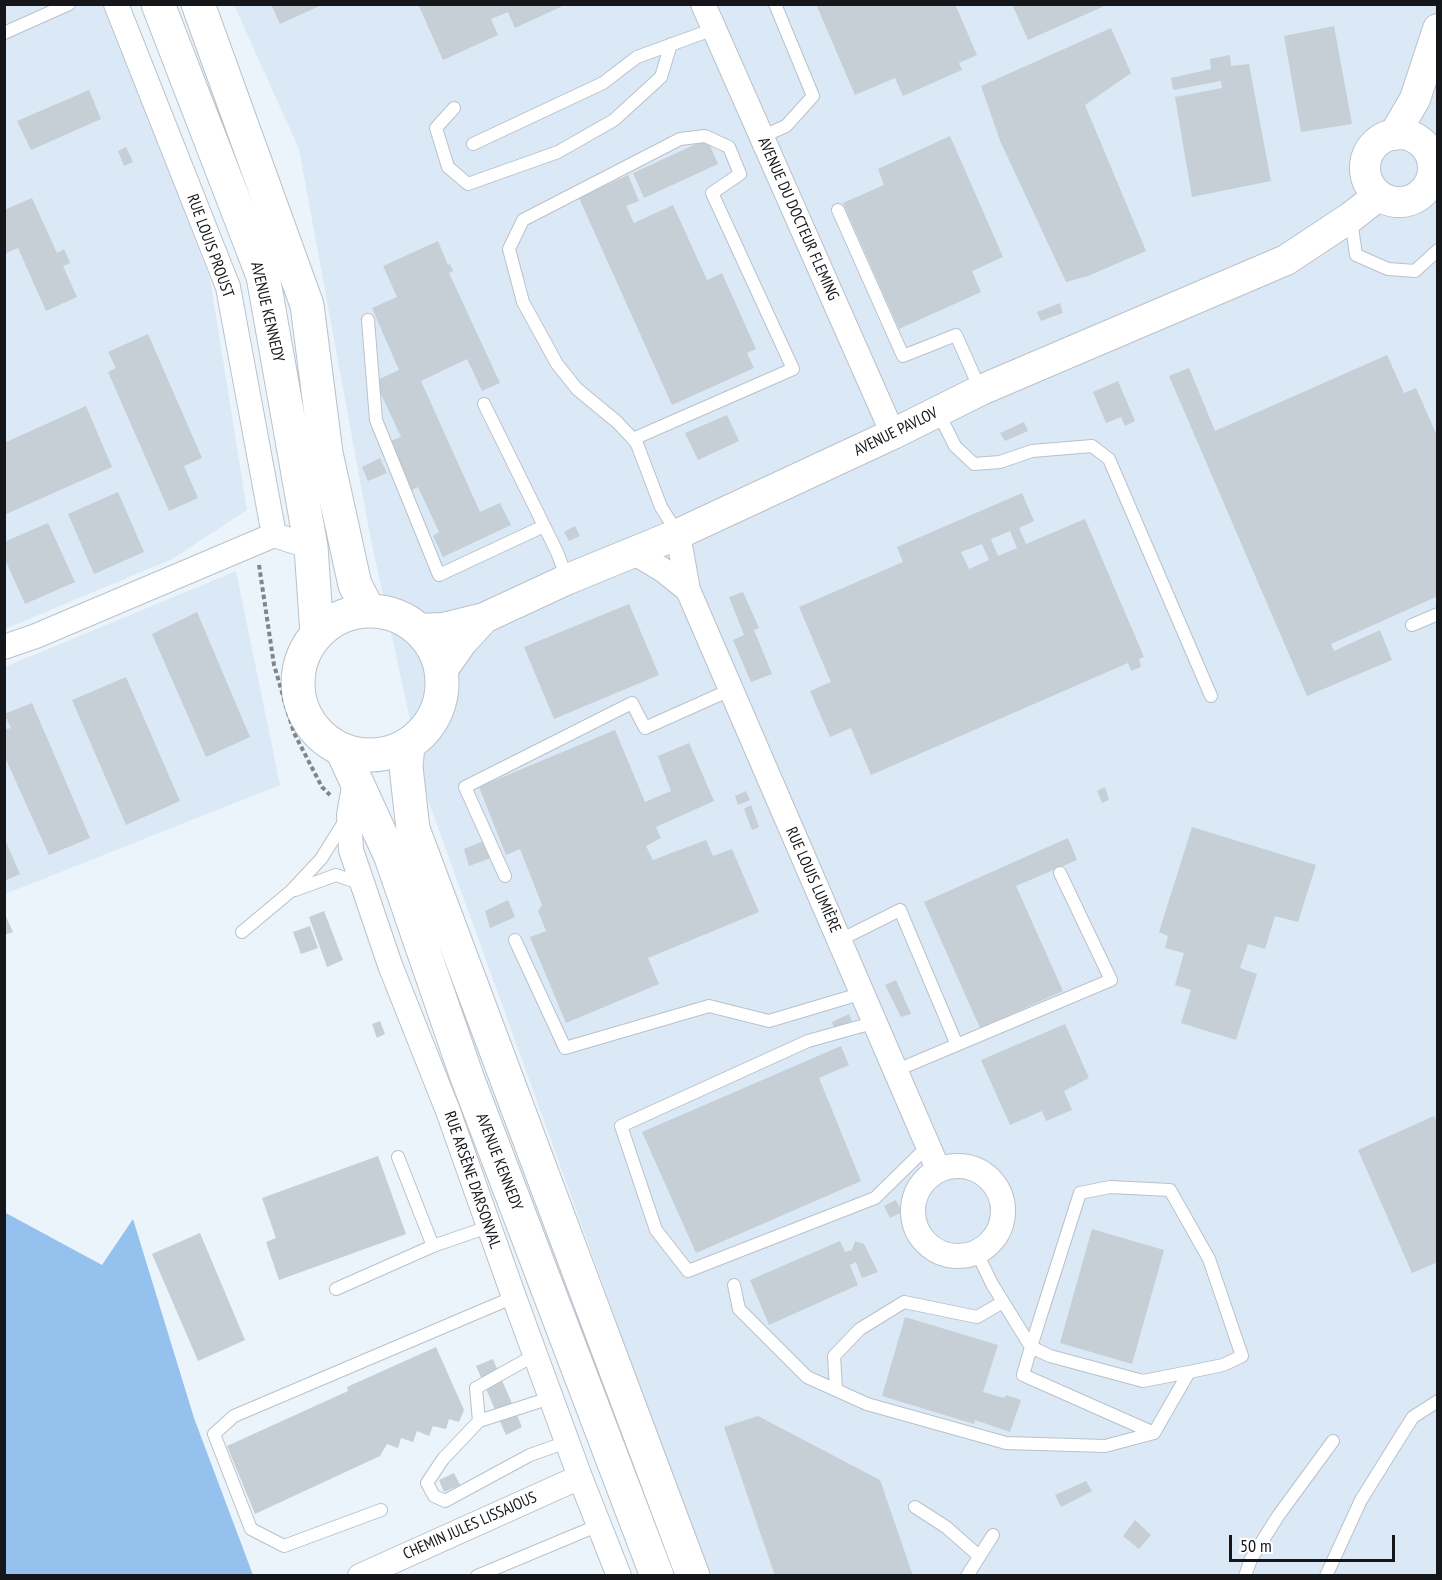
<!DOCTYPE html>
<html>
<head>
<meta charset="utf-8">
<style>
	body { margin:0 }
	#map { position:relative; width:1442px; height:1580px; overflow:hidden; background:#ebf3fb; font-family:"PT Sans Narrow",sans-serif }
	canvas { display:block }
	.frame { position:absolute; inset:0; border:6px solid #141619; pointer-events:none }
	.scale { position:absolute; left:1229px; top:1535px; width:166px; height:27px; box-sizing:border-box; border:3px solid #141619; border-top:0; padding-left:8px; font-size:18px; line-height:21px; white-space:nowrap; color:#141619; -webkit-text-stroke:4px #fff; paint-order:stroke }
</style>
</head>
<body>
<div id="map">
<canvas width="1442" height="1580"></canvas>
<div class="frame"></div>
<div class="scale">50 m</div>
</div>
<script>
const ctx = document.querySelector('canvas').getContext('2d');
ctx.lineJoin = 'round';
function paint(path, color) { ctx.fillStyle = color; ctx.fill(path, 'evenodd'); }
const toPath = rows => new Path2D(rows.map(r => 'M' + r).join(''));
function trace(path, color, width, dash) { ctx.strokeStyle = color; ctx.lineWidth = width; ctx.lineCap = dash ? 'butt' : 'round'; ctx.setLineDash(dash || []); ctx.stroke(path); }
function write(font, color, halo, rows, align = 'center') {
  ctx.font = font + ' "PT Sans Narrow",sans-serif'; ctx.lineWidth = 4.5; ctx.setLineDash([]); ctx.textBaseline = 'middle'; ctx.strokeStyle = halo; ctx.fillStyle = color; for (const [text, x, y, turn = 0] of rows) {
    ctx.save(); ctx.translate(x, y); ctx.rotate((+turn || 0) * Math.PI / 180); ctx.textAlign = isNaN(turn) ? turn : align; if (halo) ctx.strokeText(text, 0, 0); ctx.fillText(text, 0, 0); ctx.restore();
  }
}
paint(toPath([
	[5,5,106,5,210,279,247,510,172,559,5,629],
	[234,5,1437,5,1437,1575,708,1575,426,794,370,535,299,149],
	[236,571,280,785,5,894,5,667]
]), '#dbe9f7');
paint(toPath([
	[4,1212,102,1265,133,1219,194,1418,253,1575,5,1575]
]), '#95c1ee');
paint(toPath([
	[271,4,324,4,280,24],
	[418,4,567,4,515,28,508,12,491,19,498,35,443,60],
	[816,4,955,4,977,55,959,63,962,70,903,96,895,78,855,95],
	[1012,4,1109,4,1028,40],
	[1334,26,1352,124,1301,132,1284,36],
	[1111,28,1131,73,1085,105,1146,251,1088,276,1066,282,1001,143,981,86],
	[1230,55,1231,66,1249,64,1271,181,1192,197,1175,97,1222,88,1221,81,1173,90,1171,78,1211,69,1210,59],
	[89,90,101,119,31,150,17,121],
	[950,136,1003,257,972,271,981,292,899,329,843,203,884,185,878,169],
	[707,139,718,164,644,198,633,173],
	[126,147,133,162,124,166,118,151],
	[628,175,639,201,626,206,634,223,673,205,707,280,722,273,756,349,747,353,729,315,754,368,672,405,579,198],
	[32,198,57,253,64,249,70,263,63,266,77,297,46,311,18,248,4,254,4,210],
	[438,241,448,265,450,264,453,271,449,273,500,383,482,391,467,359,421,381,480,512,500,503,511,525,443,557,433,536,439,532,418,487,412,490,390,441,401,437,375,381,399,370,372,308,397,297,383,266],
	[1060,303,1063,313,1041,321,1037,312],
	[148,334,202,458,184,466,198,498,169,511,108,372,116,368,108,352],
	[1387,355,1404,393,1416,388,1438,438,1438,596,1331,644,1334,651,1380,630,1392,660,1307,696,1169,376,1189,368,1215,431],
	[1118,381,1135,421,1125,426,1121,417,1106,423,1093,392],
	[86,406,112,467,4,515,4,443],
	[727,415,739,441,698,460,685,433],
	[1024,422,1028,431,1005,441,1000,433],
	[380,458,387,473,368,481,362,467],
	[118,492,144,552,94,574,68,514],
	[1022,493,1034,521,1019,528,1026,544,1085,519,1144,657,1139,659,1141,667,1131,671,1128,663,871,775,851,728,830,737,810,691,831,682,799,607,903,562,897,547],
	[1010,531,1017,548,998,556,991,539],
	[982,544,989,560,969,569,961,552],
	[48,523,75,582,25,604,4,557,4,542],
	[575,526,580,536,569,541,564,532],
	[743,592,759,628,754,630,772,674,751,682,733,640,744,635,729,597],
	[629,604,659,675,554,719,524,647],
	[197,612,250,737,206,757,152,634],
	[126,677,180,801,126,825,72,700],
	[32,703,90,838,49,855,4,755,4,730,11,728,4,714],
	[615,730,645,802,671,791,658,756,689,743,714,801,656,827,661,838,646,846,653,860,706,840,713,856,732,849,759,912,648,958,659,984,566,1023,530,937,546,931,538,911,542,905,520,849,506,855,479,787],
	[1105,787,1109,800,1102,803,1097,791],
	[746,791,750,800,738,805,735,796],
	[751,805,759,827,752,830,744,809],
	[1192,827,1316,865,1298,922,1275,916,1265,949,1248,944,1240,968,1257,974,1236,1040,1181,1023,1191,990,1175,985,1184,953,1165,948,1168,936,1159,932],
	[4,838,20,874,4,881],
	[1068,838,1077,860,1016,886,1063,991,980,1028,924,902],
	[484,841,491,858,469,866,464,849],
	[508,900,515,917,490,928,485,911],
	[324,911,343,960,327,967,309,917],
	[4,912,13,932,4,935],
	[310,926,318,948,301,954,293,932],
	[896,980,911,1014,901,1017,885,985],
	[849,1014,852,1021,834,1028,832,1022],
	[380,1021,385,1034,377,1038,372,1024],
	[1065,1024,1089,1078,1064,1091,1072,1110,1046,1121,1042,1111,1010,1125,981,1060],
	[841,1046,849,1065,819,1078,861,1181,696,1253,642,1132],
	[1434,1116,1438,1124,1438,1262,1412,1273,1358,1150],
	[378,1156,406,1234,279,1280,266,1242,276,1238,262,1198],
	[896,1200,902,1212,890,1218,884,1206],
	[1092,1229,1164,1250,1132,1364,1060,1343],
	[200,1233,245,1340,198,1361,152,1254],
	[840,1241,845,1252,852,1250,855,1241,864,1244,878,1272,862,1278,856,1262,850,1265,858,1285,769,1325,750,1280],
	[905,1317,998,1345,983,1392,1004,1398,1006,1395,1021,1400,1010,1432,975,1420,974,1424,882,1396],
	[436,1347,464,1410,459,1422,449,1419,446,1429,433,1426,429,1436,417,1431,413,1442,401,1438,398,1448,387,1444,380,1456,255,1514,227,1446,348,1391,347,1387],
	[493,1359,522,1427,506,1435,476,1366],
	[758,1416,880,1480,913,1576,775,1576,724,1427],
	[454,1473,460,1485,444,1492,439,1480],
	[1086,1481,1092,1491,1061,1507,1055,1495],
	[1135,1520,1151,1535,1139,1549,1123,1536]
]), '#c6ced6');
const service = toPath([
	[4,33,69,4],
	[454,108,436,128,448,167,468,184,558,152,614,120,661,77,671,44],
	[761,137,786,126,813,96,775,4],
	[473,144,603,83,637,57,714,29],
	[838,210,903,356,956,335,980,389],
	[1351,220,1356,255,1388,269,1415,271,1438,250],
	[368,320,376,420,439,575,544,526],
	[484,404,557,552,567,578],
	[938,412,955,446,974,464,1000,462,1032,451,1092,446,1109,459,1211,696],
	[633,439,793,369,712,193,740,174,729,147,705,136,680,139,523,220,509,249,523,302,557,364,577,389,617,422,633,439,637,444,661,507,678,534],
	[1412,625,1438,614],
	[505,876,465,787,632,703,645,728,730,690],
	[295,890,336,875,362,884],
	[242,932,291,891,321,859,346,819],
	[515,940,565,1048,709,1006,769,1021,863,993],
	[840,940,900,910,957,1045],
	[876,1022,808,1041,621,1126,656,1230,688,1271,875,1198,928,1146],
	[897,1070,1111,980,1060,873],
	[398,1157,433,1246],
	[977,1253,992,1284,1031,1347,1050,1356,1143,1381,1189,1372,1223,1365,1242,1356,1209,1259,1170,1190,1110,1187,1080,1193,1042,1312,1031,1347,1023,1375,1154,1433,1189,1372],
	[734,1285,739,1309,807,1377,867,1404,1006,1443,1105,1446,1154,1433],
	[336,1289,433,1246,488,1227],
	[836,1390,834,1356,860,1329,904,1302,977,1317,1003,1302],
	[550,1398,479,1421,443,1459,427,1483,434,1496,445,1501,530,1455,567,1442],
	[479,1421,476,1388,535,1355],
	[915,1507,946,1527,979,1556],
	[381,1510,284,1546,251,1529,214,1434,234,1416,514,1297],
	[477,1576,599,1525],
	[967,1576,993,1535],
	[1245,1576,1251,1559,1278,1516,1333,1441],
	[1326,1576,1361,1500,1404,1431,1413,1417,1438,1401]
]);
const minor = toPath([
	[116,4,228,287,274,535],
	[703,4,893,434],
	[678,534,688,590,938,1169],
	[633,552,663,570,688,590],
	[4,647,36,636,274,535,311,547],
	[355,781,349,815,351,850,390,965,448,1111,514,1297,580,1477,619,1576],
	'913 1211a45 45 0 1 1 90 0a45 45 0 1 1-90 0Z',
	[360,1576,580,1477]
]);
const tertiary = toPath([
	'1365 168a34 34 0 1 1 68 0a34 34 0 1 1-68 0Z',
	[1394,135,1415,99,1438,29],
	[418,629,443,628,484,618,568,579,678,534,893,434,981,390,1286,260,1351,217,1378,196],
	[441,672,462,642,484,618]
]);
const secondary = toPath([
	[158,4,263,276,311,547,317,634],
	[198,4,307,305,326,453,355,585,369,611],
	'298 683a72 72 0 1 1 144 0a72 72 0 1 1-144 0Z',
	[408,745,406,767,413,829,693,1576],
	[342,750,391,857,467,1077,657,1576]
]);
trace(service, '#b9c1c9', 14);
trace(minor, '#b9c1c9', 26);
trace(tertiary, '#b9c1c9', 32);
trace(secondary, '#b9c1c9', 35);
trace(toPath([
	[259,565,274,665,294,733,322,787,330,795]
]), '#80858a', 4, [4.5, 3]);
trace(service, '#fff', 12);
trace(minor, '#fff', 24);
trace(tertiary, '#fff', 30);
trace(secondary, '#fff', 33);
write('16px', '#141619', '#fff', [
	["AVENUE DU DOCTEUR FLEMING",798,219,66],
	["RUE LOUIS PROUST",210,246,70],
	["AVENUE KENNEDY",267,312,77],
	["AVENUE PAVLOV",896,432,-26],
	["RUE LOUIS LUMIÈRE",813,880,66],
	["AVENUE KENNEDY",499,1162,69],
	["RUE ARSÈNE D'ARSONVAL",472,1180,71],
	["CHEMIN JULES LISSAJOUS",470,1526,-24]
]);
</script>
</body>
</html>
